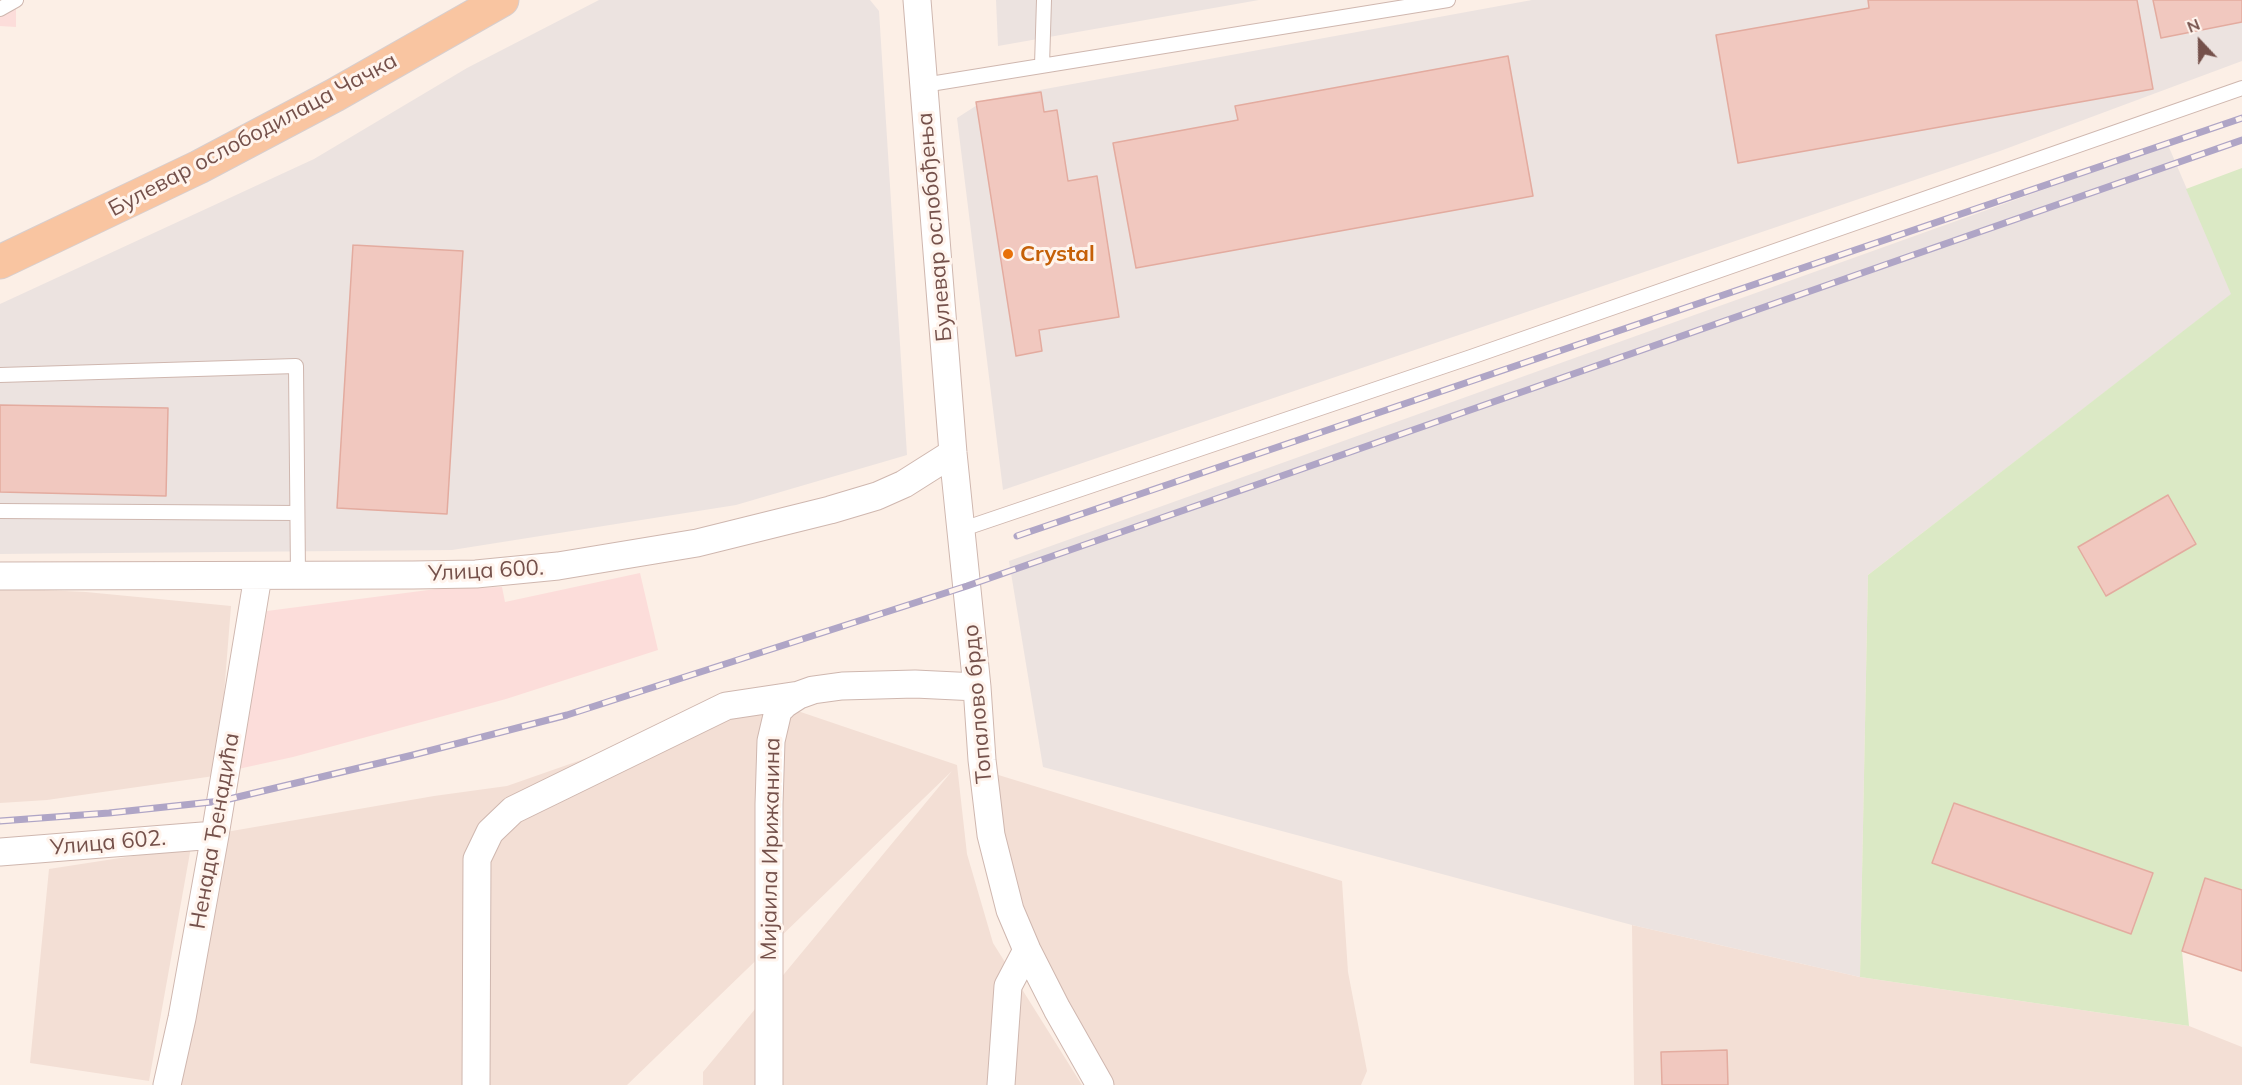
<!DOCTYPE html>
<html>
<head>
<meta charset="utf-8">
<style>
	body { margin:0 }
	#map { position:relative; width:2242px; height:1085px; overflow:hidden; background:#fcefe6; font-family:Mulish,sans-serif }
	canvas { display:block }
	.north { position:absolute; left:2170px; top:12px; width:60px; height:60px; -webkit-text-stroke:4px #fff4ed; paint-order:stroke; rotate:338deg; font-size:16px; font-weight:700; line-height:24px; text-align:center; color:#75514b }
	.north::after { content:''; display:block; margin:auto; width:21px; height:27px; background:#75514b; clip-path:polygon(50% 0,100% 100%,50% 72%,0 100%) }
</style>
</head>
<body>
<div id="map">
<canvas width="2242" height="1085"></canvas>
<div class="north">N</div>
</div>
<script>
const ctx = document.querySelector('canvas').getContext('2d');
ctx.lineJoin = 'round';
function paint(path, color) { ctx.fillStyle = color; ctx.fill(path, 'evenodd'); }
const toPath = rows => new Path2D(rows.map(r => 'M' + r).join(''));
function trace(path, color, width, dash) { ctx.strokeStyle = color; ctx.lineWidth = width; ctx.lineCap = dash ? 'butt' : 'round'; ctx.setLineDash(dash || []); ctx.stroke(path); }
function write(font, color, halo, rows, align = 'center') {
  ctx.font = font + ' Mulish,sans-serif'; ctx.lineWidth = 6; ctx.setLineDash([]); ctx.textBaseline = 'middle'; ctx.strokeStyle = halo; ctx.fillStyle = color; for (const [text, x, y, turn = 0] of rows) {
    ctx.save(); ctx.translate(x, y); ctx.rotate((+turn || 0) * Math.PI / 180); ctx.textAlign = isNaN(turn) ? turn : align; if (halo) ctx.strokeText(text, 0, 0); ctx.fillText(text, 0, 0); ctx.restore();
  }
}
paint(toPath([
	[0,588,86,592,231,606,224,694,214,776,47,800,0,803],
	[747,702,783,706,957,765,967,854,993,943,1082,1085,703,1085,703,1072,952,771,627,1085,178,1085,226,832,434,796,507,786],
	[992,773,1342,881,1348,972,1367,1071,1361,1085,1108,1085,1024,927],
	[191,847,149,1081,30,1063,49,869],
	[1632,925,1860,977,2189,1026,2242,1047,2242,1085,1634,1085]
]), '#f3dfd5');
paint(toPath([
	[0,0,16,0,16,27,0,26],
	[640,573,658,650,506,699,293,757,238,769,267,611,436,589,502,587,505,602]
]), '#fcddda');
paint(toPath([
	[599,0,870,0,879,11,907,455,736,505,452,550,0,554,0,304,314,159,467,68],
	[996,0,1259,0,998,46],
	[1532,0,2242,0,2242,61,2000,151,1003,490,957,118,985,100],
	[2168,145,2232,294,1868,575,1860,977,1632,925,1043,767,1009,561]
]), '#ece3e0');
paint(toPath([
	[2242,168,2242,890,2205,879,2182,951,2189,1026,1860,977,1868,575,2231,294,2186,189]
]), '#dbe9c5');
const building = toPath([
	[1868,0,2137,0,2153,89,1738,163,1716,35,1869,8,1868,0],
	[2153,0,2242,0,2242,22,2161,38,2153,0],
	[1508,56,1533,196,1136,268,1113,143,1238,120,1235,106,1508,56],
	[1041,92,1044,112,1057,110,1068,181,1097,176,1119,317,1039,330,1042,351,1016,356,976,102,1041,92],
	[353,245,463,251,447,514,337,508,353,245],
	[0,405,168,408,166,496,0,492,0,405],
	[2168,495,2196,544,2106,596,2078,547,2168,495],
	[1954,803,2153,873,2131,934,1932,863,1954,803],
	[2205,878,2242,890,2242,971,2182,951,2205,878],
	[1727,1050,1728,1085,1662,1085,1661,1052,1727,1050]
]);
paint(building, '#f1c8bf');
trace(building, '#e3ab9f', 1.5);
const service = toPath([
	[0,9,16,0],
	[1042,65,1044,0],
	[924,85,1448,0],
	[0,375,296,366,298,575],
	[0,511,297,513],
	[960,530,1471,357,2242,88]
]);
const minor = toPath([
	[917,0,953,453,977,687,982,760,991,835,1010,910,1027,950,1057,1009,1100,1085],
	[0,576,413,575,476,574,558,566,697,543,830,510,877,496,904,484,953,453],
	[0,852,215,835],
	[167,1085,182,1018,215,835,258,576],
	[476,1085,477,859,490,832,513,810,726,706,799,695],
	[769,1085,769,804,771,741,778,711,785,704,799,695,813,690,842,686,915,684,977,687],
	[1001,1085,1008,986,1027,950]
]);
const primary = toPath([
	[0,262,199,167,335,95,502,0]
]);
trace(service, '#cfb7af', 16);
trace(minor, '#cfb7af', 29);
trace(primary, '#d8cecd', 35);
trace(service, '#fff', 14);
trace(minor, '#fff', 27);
trace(primary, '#f9c5a1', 33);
const rail = toPath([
	[1017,536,2242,118],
	[0,821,109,813,221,801,413,755,567,715,967,586,2242,140]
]);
trace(rail, '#afa5c6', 7);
trace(rail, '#fff4ed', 4.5, [14]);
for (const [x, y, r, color] of [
	[1008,254,6,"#e8710a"]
]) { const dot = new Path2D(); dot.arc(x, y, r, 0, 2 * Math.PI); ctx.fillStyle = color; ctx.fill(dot); trace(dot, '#fff4ed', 2); }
write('22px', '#75514b', '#fff4ed', [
	["Булевар ослободилаца Чачка",253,135,-28],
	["Булевар ослобођења",935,227,-95],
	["Улица 600.",486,571,-3],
	["Топалово брдо",978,704,-95],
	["Ненада Ђенадића",215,831,-80],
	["Улица 602.",108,843,-5],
	["Мијаила Ирижанина",771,849,-89]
]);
write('bold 22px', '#c56008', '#fff4ed', [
	["Crystal",1020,254]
], 'left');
</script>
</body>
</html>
